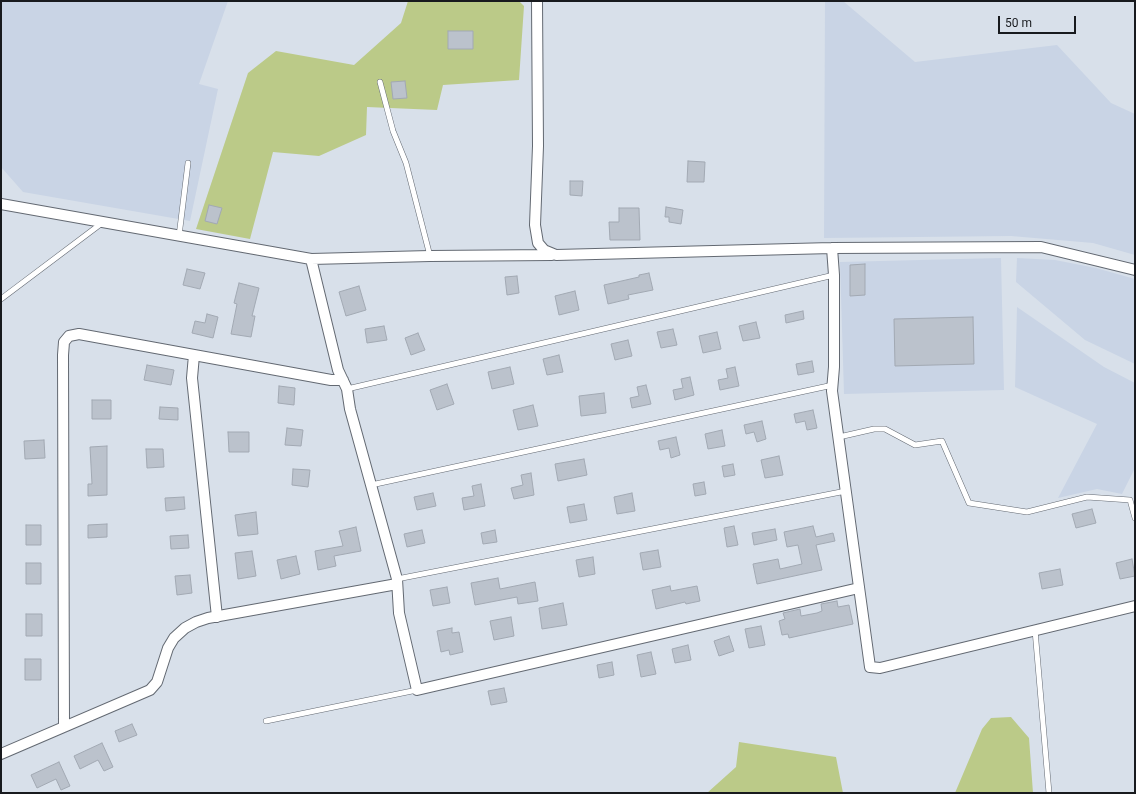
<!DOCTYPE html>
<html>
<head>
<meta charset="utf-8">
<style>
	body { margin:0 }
	#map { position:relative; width:1136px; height:794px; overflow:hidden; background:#d8e0ea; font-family:Roboto,sans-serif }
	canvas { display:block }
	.frame { position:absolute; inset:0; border:2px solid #181a1e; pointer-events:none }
	.scale { position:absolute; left:998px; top:16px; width:78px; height:18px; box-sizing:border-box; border:2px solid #181a1e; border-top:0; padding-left:5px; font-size:12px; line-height:14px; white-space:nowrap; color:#181a1e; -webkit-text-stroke:3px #d8e0ea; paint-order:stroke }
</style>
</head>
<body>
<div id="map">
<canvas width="1136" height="794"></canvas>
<div class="frame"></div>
<div class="scale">50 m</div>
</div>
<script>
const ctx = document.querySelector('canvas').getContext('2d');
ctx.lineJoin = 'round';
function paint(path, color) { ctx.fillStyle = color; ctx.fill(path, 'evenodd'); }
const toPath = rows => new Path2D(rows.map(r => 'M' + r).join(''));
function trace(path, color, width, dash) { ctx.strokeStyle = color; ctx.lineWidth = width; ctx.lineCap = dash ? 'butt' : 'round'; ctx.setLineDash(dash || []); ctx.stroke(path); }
paint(toPath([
	[1,1,228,1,199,84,218,89,190,221,23,192,1,167],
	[825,1,843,1,915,62,1057,45,1111,103,1135,114,1135,255,1093,243,1011,236,824,238],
	[1001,258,1004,390,844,394,840,262],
	[1017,258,1055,260,1096,268,1135,279,1135,364,1085,340,1016,282],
	[1017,307,1104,367,1135,383,1135,468,1122,494,1097,489,1058,498,1097,424,1015,387]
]), '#c9d4e5');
paint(toPath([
	[408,1,519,1,524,6,519,80,443,85,437,110,367,107,366,135,319,156,273,152,250,239,196,229,248,73,276,51,354,65,401,23],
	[1011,717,1029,738,1033,793,955,793,982,729,991,718],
	[739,742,836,757,843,793,707,793,736,767]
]), '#bbca88');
const building = toPath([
	[448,31,473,31,473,49,448,49,448,31],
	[405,81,407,98,393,99,391,82,405,81],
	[688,161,705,162,704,182,687,182,688,161],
	[570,181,583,181,582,196,570,195,570,181],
	[209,205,222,208,217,224,205,221,209,205],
	[666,207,683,210,681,224,669,222,669,217,665,217,666,207],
	[619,208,639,208,640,240,610,240,609,222,619,222,619,208],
	[865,264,865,295,850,296,850,265,865,264],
	[187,269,205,273,200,289,183,285,187,269],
	[649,273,653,290,628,295,629,299,608,304,604,285,639,277,639,275,649,273],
	[517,276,519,293,507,295,505,277,517,276],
	[239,283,259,288,252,316,255,316,251,337,231,334,237,304,234,303,239,283],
	[359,286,366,310,346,316,339,292,359,286],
	[575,291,579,310,559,315,555,296,575,291],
	[803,311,804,319,786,323,785,315,803,311],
	[207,314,218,317,213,338,192,333,195,321,205,323,207,314],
	[973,317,974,364,895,366,894,319,973,317],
	[756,322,760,338,743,341,739,326,756,322],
	[384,326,387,340,367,343,365,329,384,326],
	[673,329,677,345,661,348,657,332,673,329],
	[717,332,721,349,703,353,699,336,717,332],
	[418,333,425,350,411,355,405,338,418,333],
	[628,340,632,356,615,360,611,344,628,340],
	[559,355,563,372,547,375,543,359,559,355],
	[812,361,814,372,798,375,796,364,812,361],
	[147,365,174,370,171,385,144,380,147,365],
	[510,367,514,384,492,389,488,372,510,367],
	[735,367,739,386,720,390,718,380,728,378,726,369,735,367],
	[690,377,694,395,675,400,673,390,683,388,681,379,690,377],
	[447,384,454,404,437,410,430,390,447,384],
	[646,385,651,404,632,408,630,398,639,396,637,387,646,385],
	[279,386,295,388,294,405,278,403,279,386],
	[604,393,606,413,581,416,579,396,604,393],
	[92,400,111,400,111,419,92,419,92,400],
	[533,405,538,426,518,430,513,410,533,405],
	[160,407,178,408,178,420,159,419,160,407],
	[813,410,817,428,807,430,805,421,796,423,794,414,813,410],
	[762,421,766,439,757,442,754,432,746,434,744,425,762,421],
	[287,428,303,430,301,446,285,445,287,428],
	[722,430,725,446,708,449,705,434,722,430],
	[228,432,249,432,249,452,229,452,228,432],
	[676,437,680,455,671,458,669,448,660,450,658,441,676,437],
	[44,440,45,458,25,459,24,441,44,440],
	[107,446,107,495,88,496,88,484,92,484,90,447,107,446],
	[146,449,163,449,164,467,147,468,146,449],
	[779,456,783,475,765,478,761,460,779,456],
	[584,459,587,475,558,481,555,464,584,459],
	[733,464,735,475,724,477,722,466,733,464],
	[293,469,310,470,308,487,292,485,293,469],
	[531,473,534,495,514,499,511,488,523,485,521,475,531,473],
	[704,482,706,494,695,496,693,484,704,482],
	[481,484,485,506,464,510,462,498,474,496,472,486,481,484],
	[433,493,436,506,417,510,414,497,433,493],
	[632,493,635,511,617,514,614,497,632,493],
	[184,497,185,509,166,511,165,498,184,497],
	[584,504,587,520,570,523,567,507,584,504],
	[1092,509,1096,523,1076,528,1072,514,1092,509],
	[256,512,258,534,238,536,235,515,256,512],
	[107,524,107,537,88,538,88,525,107,524],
	[26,525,41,525,41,545,26,545,26,525],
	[734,526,738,545,727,547,724,528,734,526],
	[813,526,816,537,833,533,835,541,816,545,822,570,757,584,753,564,778,559,780,569,802,564,798,545,787,547,784,532,813,526],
	[356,527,361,551,334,556,336,566,318,570,315,551,343,546,339,531,356,527],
	[775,529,777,540,754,545,752,533,775,529],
	[422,530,425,543,407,547,404,534,422,530],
	[495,530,497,542,483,544,481,533,495,530],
	[188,535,189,548,171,549,170,536,188,535],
	[658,550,661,567,643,570,640,553,658,550],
	[252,551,256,576,238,579,235,553,252,551],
	[296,556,300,574,281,579,277,560,296,556],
	[593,557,595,574,579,577,576,560,593,557],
	[1132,559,1135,576,1120,579,1116,563,1132,559],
	[26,563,41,563,41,584,26,584,26,563],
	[1060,569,1063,585,1042,589,1039,573,1060,569],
	[190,575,192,593,177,595,175,576,190,575],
	[498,578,500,589,535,582,538,601,518,604,517,597,475,605,471,583,498,578],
	[670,586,671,591,697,586,700,601,686,604,685,602,656,609,652,590,670,586],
	[447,587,450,603,433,606,430,590,447,587],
	[837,601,838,607,849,605,853,624,789,638,788,634,782,635,779,621,785,619,783,613,800,609,801,616,817,613,822,611,821,604,837,601],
	[563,603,567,625,542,629,539,608,563,603],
	[26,614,42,614,42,636,26,636,26,614],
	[511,617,514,636,494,640,490,621,511,617],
	[761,626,765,645,749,648,745,629,761,626],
	[452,628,452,633,459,632,463,652,450,655,449,650,441,652,437,631,452,628],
	[729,636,734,651,719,656,714,641,729,636],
	[688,645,691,660,675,663,672,649,688,645],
	[651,652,656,674,641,677,637,655,651,652],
	[25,659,41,659,41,680,25,680,25,659],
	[612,662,614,675,599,678,597,665,612,662],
	[504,688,507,702,491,705,488,691,504,688],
	[132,724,137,735,119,742,115,731,132,724],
	[102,743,113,767,104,771,98,760,80,769,74,756,102,743],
	[59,762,70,786,61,790,56,779,37,788,31,775,59,762]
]);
paint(building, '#bbc2cc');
trace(building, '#a2a9b3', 1);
const service = toPath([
	[380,82,393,131,406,163,430,256],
	[179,236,188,163],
	[1,299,102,223],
	[347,389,834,275],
	[839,437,874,429,885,429,915,445,942,441,969,503,1027,512,1087,497,1130,500,1135,518],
	[371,485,833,385],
	[397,579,846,491],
	[1035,630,1049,793],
	[266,721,417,690]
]);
const minor = toPath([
	[537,1,538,146,535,225,538,243,544,250,556,255,832,248,1041,247,1135,270],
	[1,204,311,259,430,256,552,255],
	[832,248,834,275,834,367,832,391,870,667,880,668,1135,606],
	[311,259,338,370,347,389,350,409,397,579,399,613,417,690,859,588],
	[194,355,192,378,217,617],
	[64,727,63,355,64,342,69,336,79,334,331,380,343,380],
	[1,754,150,690,157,682,168,648,174,638,185,628,196,622,208,618,397,584]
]);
trace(service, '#636972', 6);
trace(minor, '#636972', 12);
trace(service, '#fff', 5);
trace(minor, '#fff', 10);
</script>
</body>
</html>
